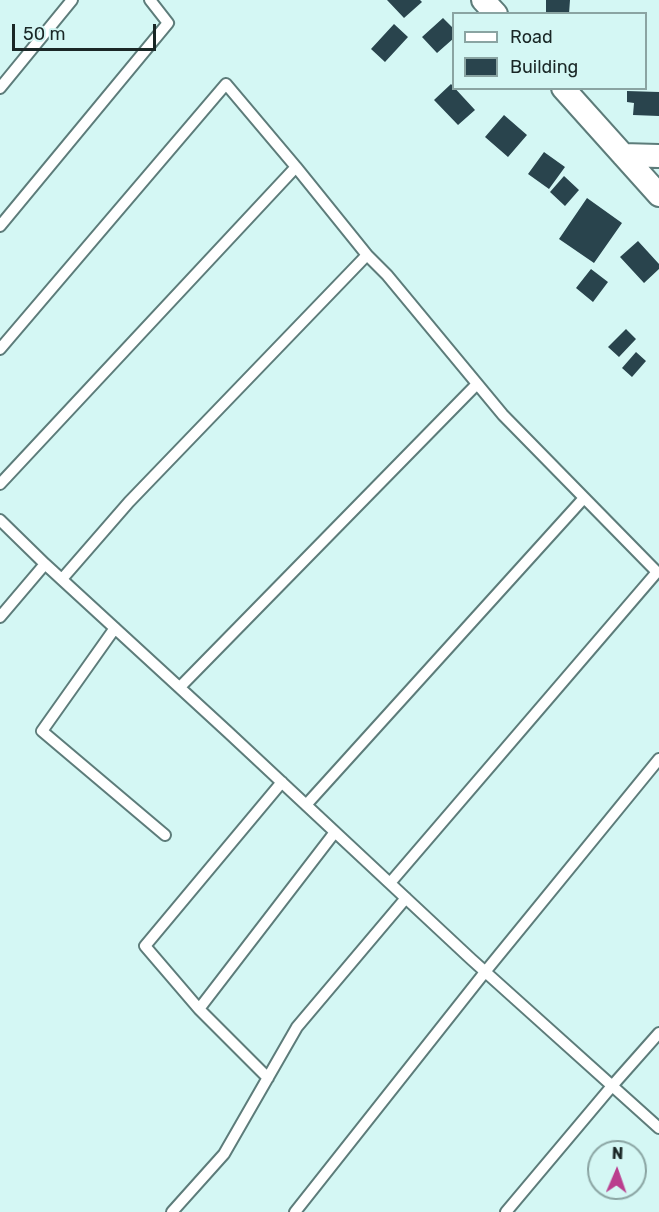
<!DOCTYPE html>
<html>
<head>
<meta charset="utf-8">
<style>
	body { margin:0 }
	#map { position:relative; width:659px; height:1212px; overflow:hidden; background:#d4f7f4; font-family:Rubik,sans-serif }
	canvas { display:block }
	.legend { position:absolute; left:452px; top:12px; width:195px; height:78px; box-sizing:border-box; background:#d4f7f4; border:2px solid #8aa4a2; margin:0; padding:8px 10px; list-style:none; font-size:18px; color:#1a2726 }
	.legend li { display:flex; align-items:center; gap:12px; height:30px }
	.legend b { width:30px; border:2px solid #8aa4a2 }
	.north { position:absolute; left:587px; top:1140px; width:60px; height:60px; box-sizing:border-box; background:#d4f7f4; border:2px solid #8aa4a2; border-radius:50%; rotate:2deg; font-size:16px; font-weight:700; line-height:24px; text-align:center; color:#1a2726 }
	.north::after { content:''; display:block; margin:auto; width:21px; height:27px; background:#ba3e8e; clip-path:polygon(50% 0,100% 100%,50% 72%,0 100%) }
	.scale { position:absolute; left:12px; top:24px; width:144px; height:27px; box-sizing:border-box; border:3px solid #1a2726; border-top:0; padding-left:8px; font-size:18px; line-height:21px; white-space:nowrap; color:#1a2726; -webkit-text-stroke:4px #d4f7f4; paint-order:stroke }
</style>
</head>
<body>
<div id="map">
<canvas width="659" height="1212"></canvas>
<ul class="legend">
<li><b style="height:8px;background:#fff"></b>Road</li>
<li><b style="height:16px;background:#29444d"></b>Building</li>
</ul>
<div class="north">N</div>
<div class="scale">50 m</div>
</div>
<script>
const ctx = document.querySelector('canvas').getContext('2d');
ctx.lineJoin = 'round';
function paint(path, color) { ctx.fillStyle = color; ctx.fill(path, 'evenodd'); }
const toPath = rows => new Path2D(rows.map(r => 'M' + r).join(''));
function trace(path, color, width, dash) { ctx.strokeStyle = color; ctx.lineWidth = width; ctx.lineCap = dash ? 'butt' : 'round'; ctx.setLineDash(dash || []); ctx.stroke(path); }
paint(toPath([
	[387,0,420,0,422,2,404,18],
	[546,0,570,0,569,14,546,14],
	[443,18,454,29,454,38,437,53,422,37],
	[394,24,408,37,385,62,371,49],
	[451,84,475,110,458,125,434,100],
	[627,91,659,92,659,116,633,115,634,103,627,102],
	[504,115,527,135,508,157,485,137],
	[544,152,565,167,549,189,528,174],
	[564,176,579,190,565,206,550,192],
	[587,198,622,223,594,263,559,239],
	[638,241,659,264,659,269,644,283,620,257],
	[591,269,608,282,593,302,576,288],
	[626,329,636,339,619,357,608,347],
	[636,352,646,361,632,377,622,368]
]), '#29444d');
const service = toPath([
	[0,88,72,0],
	[0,226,168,23,150,0],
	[0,349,226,84,296,167],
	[0,484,296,167,367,255],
	[0,520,45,564,229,733,471,959,659,1128],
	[62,579,129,502,367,255,387,275,503,415,657,572,390,883],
	[0,617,45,564],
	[115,628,42,731,165,835],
	[180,687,477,384],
	[306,805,584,498],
	[199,1009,145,946,282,782],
	[268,1078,199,1009,335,832],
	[172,1212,224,1154,297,1027,406,898],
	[295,1212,485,972,659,759],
	[506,1212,612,1086,659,1033]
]);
const minor = toPath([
	[483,0,496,14],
	[563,88,659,195],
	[623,155,659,156]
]);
trace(service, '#5d7c7a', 14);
trace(minor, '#5d7c7a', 26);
trace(service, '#fff', 10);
trace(minor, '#fff', 22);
</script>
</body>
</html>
